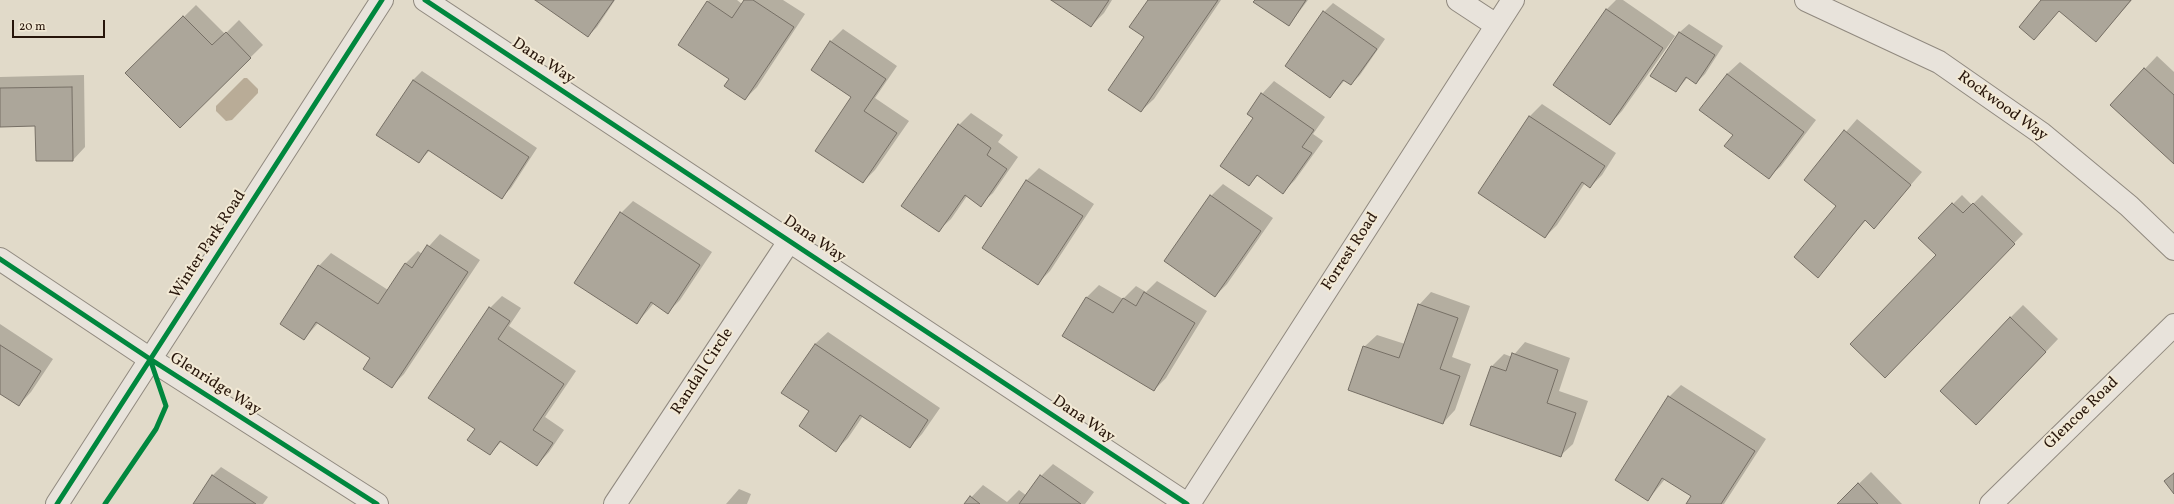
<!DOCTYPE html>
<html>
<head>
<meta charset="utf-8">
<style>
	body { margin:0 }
	#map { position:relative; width:2174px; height:504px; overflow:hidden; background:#e1dac9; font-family:Vollkorn,serif }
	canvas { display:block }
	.scale { position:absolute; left:12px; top:20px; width:93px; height:18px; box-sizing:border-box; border:2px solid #27150a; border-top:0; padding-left:5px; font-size:12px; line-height:14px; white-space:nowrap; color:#27150a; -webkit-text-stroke:3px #f2e9d5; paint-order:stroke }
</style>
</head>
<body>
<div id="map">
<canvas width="2174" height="504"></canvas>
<div class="scale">20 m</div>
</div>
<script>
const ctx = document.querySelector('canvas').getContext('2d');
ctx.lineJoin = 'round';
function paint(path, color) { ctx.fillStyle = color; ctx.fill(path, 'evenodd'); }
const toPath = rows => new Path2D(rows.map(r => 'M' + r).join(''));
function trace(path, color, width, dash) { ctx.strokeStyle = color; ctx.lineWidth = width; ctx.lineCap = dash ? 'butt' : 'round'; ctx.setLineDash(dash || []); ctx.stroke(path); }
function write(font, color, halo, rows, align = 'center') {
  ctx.font = font + ' Vollkorn,serif'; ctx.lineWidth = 4; ctx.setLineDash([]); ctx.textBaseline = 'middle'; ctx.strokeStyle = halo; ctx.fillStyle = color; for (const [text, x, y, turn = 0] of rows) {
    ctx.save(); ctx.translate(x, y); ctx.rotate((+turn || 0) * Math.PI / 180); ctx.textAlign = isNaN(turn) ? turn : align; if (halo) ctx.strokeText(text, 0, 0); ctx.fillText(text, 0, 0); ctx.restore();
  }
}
paint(toPath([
	[244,78,247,78,258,89,258,93,232,120,226,121,216,111,216,106]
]), '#b9ac97');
paint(toPath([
	[537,0,615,0,597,27,588,36],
	[709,0,737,0,742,4,745,0,783,0,805,14,757,87,745,99,731,78,679,45],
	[1053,0,1112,0,1104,13,1091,26],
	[1149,0,1221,0,1154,99,1141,111],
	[1256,0,1308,0,1289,25],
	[1616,0,1623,0,1675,36,1622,111,1610,124,1554,85,1607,9],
	[2043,0,2132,0,2096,41,2060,10,2034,38],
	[1333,3,1385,39,1360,75,1351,84,1345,80,1330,97,1286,65,1324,12],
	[196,5,225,34,239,20,263,45,180,127,127,73],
	[1689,24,1723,46,1705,74,1696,83,1688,77,1676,91,1652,75,1680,32],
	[843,29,897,66,875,98,909,121,875,170,863,182,852,97,812,70,831,41],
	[2157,56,2174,72,2174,162,2111,105],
	[1740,62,1816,120,1781,166,1768,178,1734,135,1727,74],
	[422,71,537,148,511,188,502,197,430,150,419,162,377,135,413,80],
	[84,75,85,147,73,160,36,125,0,126,0,77],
	[1274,81,1325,117,1313,134,1323,141,1295,180,1283,192,1258,175,1249,184,1254,117,1248,113,1262,94],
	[1542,104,1616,153,1602,175,1590,187,1585,183,1557,225,1545,237,1479,193,1530,116],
	[971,113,1003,135,998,142,1018,157,993,193,980,205,967,196,951,219,938,231,959,125],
	[1857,119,1922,172,1874,227,1866,220,1818,276,1837,206,1805,180],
	[1039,168,1094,204,1050,271,1038,283,983,248,1027,180],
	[1223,184,1273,218,1227,284,1215,296,1211,196],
	[1962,195,1972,205,1982,195,2023,234,1885,376,1937,255,1919,238],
	[633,201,712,252,680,300,668,312,654,303,637,323,621,213],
	[440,234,480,260,404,374,392,386,372,358,319,322,304,339,281,323,319,266,331,253,388,290,406,263,418,251,422,254],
	[1157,281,1207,311,1166,378,1154,390,1064,335,1087,297,1099,285,1123,299,1136,286,1146,292],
	[1431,292,1470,306,1452,357,1471,364,1455,410,1443,423,1364,347,1377,335,1405,344,1419,305],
	[502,296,521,308,509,326,576,371,545,417,564,430,549,452,537,465,502,441,489,454,476,429,430,397,490,308],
	[2023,305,2058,339,1989,412,2010,318],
	[0,324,53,359,31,392,19,405,0,393],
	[828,332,940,408,922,434,910,447,863,416,848,438,836,450,810,410,815,344],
	[1525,342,1570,358,1559,391,1588,401,1573,444,1560,456,1492,366,1504,354,1512,357],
	[1681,385,1766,439,1724,504,1687,504,1692,496,1665,479,1648,500,1669,397],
	[1053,464,1094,492,1085,504,965,504,983,485,1007,502,1019,490,1027,496,1041,476],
	[221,467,268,497,263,504,194,504,212,476],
	[1871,472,1902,504,1838,504],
	[739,489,751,494,747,504,726,504]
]), '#0003');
const building = toPath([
	[535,0,614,0,588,37,535,0],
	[744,0,753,0,794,27,745,100,724,86,729,79,678,45,707,1,732,18,744,0],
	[1051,0,1109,0,1091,27,1051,0],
	[1148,0,1218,0,1141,112,1108,90,1144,37,1129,27,1148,0],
	[1255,0,1306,0,1289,26,1253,2,1255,0],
	[2041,0,2131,0,2096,42,2059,11,2034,40,2019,27,2041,0],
	[1606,9,1663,48,1610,125,1553,85,1606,9],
	[1323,11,1377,49,1351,85,1343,80,1330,98,1285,66,1323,11],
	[183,16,212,45,226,32,251,58,180,128,125,73,183,16],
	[1679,32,1715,55,1696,84,1686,77,1676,92,1650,76,1679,32],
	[830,41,886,79,864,111,897,133,863,183,815,151,851,97,811,70,830,41],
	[2144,68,2174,95,2174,164,2110,105,2144,68],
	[1727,74,1804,132,1769,179,1724,146,1733,135,1699,110,1727,74],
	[413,80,529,157,502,199,428,150,419,163,376,135,413,80],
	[72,87,73,161,36,161,35,126,0,127,0,88,72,87],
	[1261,93,1314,130,1302,147,1312,153,1283,194,1257,175,1249,186,1220,166,1253,118,1247,114,1261,93],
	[1529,116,1605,166,1590,188,1582,182,1545,238,1478,193,1529,116],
	[958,124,991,148,987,155,1007,169,981,207,965,195,939,232,901,206,958,124],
	[1844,130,1911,185,1874,229,1865,220,1818,278,1794,257,1836,206,1804,180,1844,130],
	[1026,180,1083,216,1038,285,982,248,1026,180],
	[1210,195,1261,231,1215,297,1164,261,1210,195],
	[1952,203,1963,213,1973,203,2015,244,1885,378,1850,344,1936,255,1918,238,1952,203],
	[620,212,700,265,668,314,651,302,637,324,574,283,620,212],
	[427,245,468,272,392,388,363,369,370,358,316,322,304,340,280,324,318,265,378,304,405,263,412,268,427,245],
	[1144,292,1195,323,1154,391,1062,336,1086,297,1113,313,1123,298,1136,306,1144,292],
	[1418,304,1458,318,1440,369,1460,376,1443,424,1348,390,1363,346,1399,358,1418,304],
	[489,307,510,321,498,339,564,384,533,430,553,443,537,466,500,441,490,455,467,440,475,429,428,398,489,307],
	[2010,317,2046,352,1976,425,1940,391,2010,317],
	[815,344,928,420,910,448,860,415,836,452,799,426,809,411,781,393,815,344],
	[0,345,41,371,19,406,0,394,0,345],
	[1512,353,1558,370,1547,403,1576,413,1561,457,1470,425,1491,366,1506,371,1512,353],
	[1668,396,1755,451,1721,504,1686,504,1691,496,1662,478,1648,501,1615,480,1668,396],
	[2174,473,2174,494,2164,481,2174,473],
	[212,475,256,504,193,504,212,475],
	[1040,475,1081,504,1019,504,1040,475],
	[1858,483,1878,504,1837,504,1858,483],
	[970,496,980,504,964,504,970,496]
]);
paint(building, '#aca69a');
trace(building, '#766f65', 1);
const minor = toPath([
	[425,0,1187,504],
	[1458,0,1496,25],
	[1806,0,1939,62,2041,133,2129,206,2174,249],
	[0,259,150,359,377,504],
	[57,504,382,0],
	[615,504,790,240],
	[1189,504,1513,0],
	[1991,504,2174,325]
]);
trace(minor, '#90897f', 24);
trace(minor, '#e8e3db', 22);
trace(toPath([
	[425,0,1187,504],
	[0,259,150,359,377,504],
	[57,504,382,0],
	[105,504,156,429,166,406,150,359]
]), '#00873e', 5);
write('16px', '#27150a', '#f2e9d5', [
	["Dana Way",543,62,33],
	["Rockwood Way",2002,107,36],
	["Dana Way",814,240,34],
	["Winter Park Road",209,245,-57],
	["Forrest Road",1351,252,-57],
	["Randall Circle",703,372,-57],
	["Glenridge Way",215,385,32],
	["Glencoe Road",2082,414,-44],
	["Dana Way",1083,420,34]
]);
</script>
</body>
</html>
